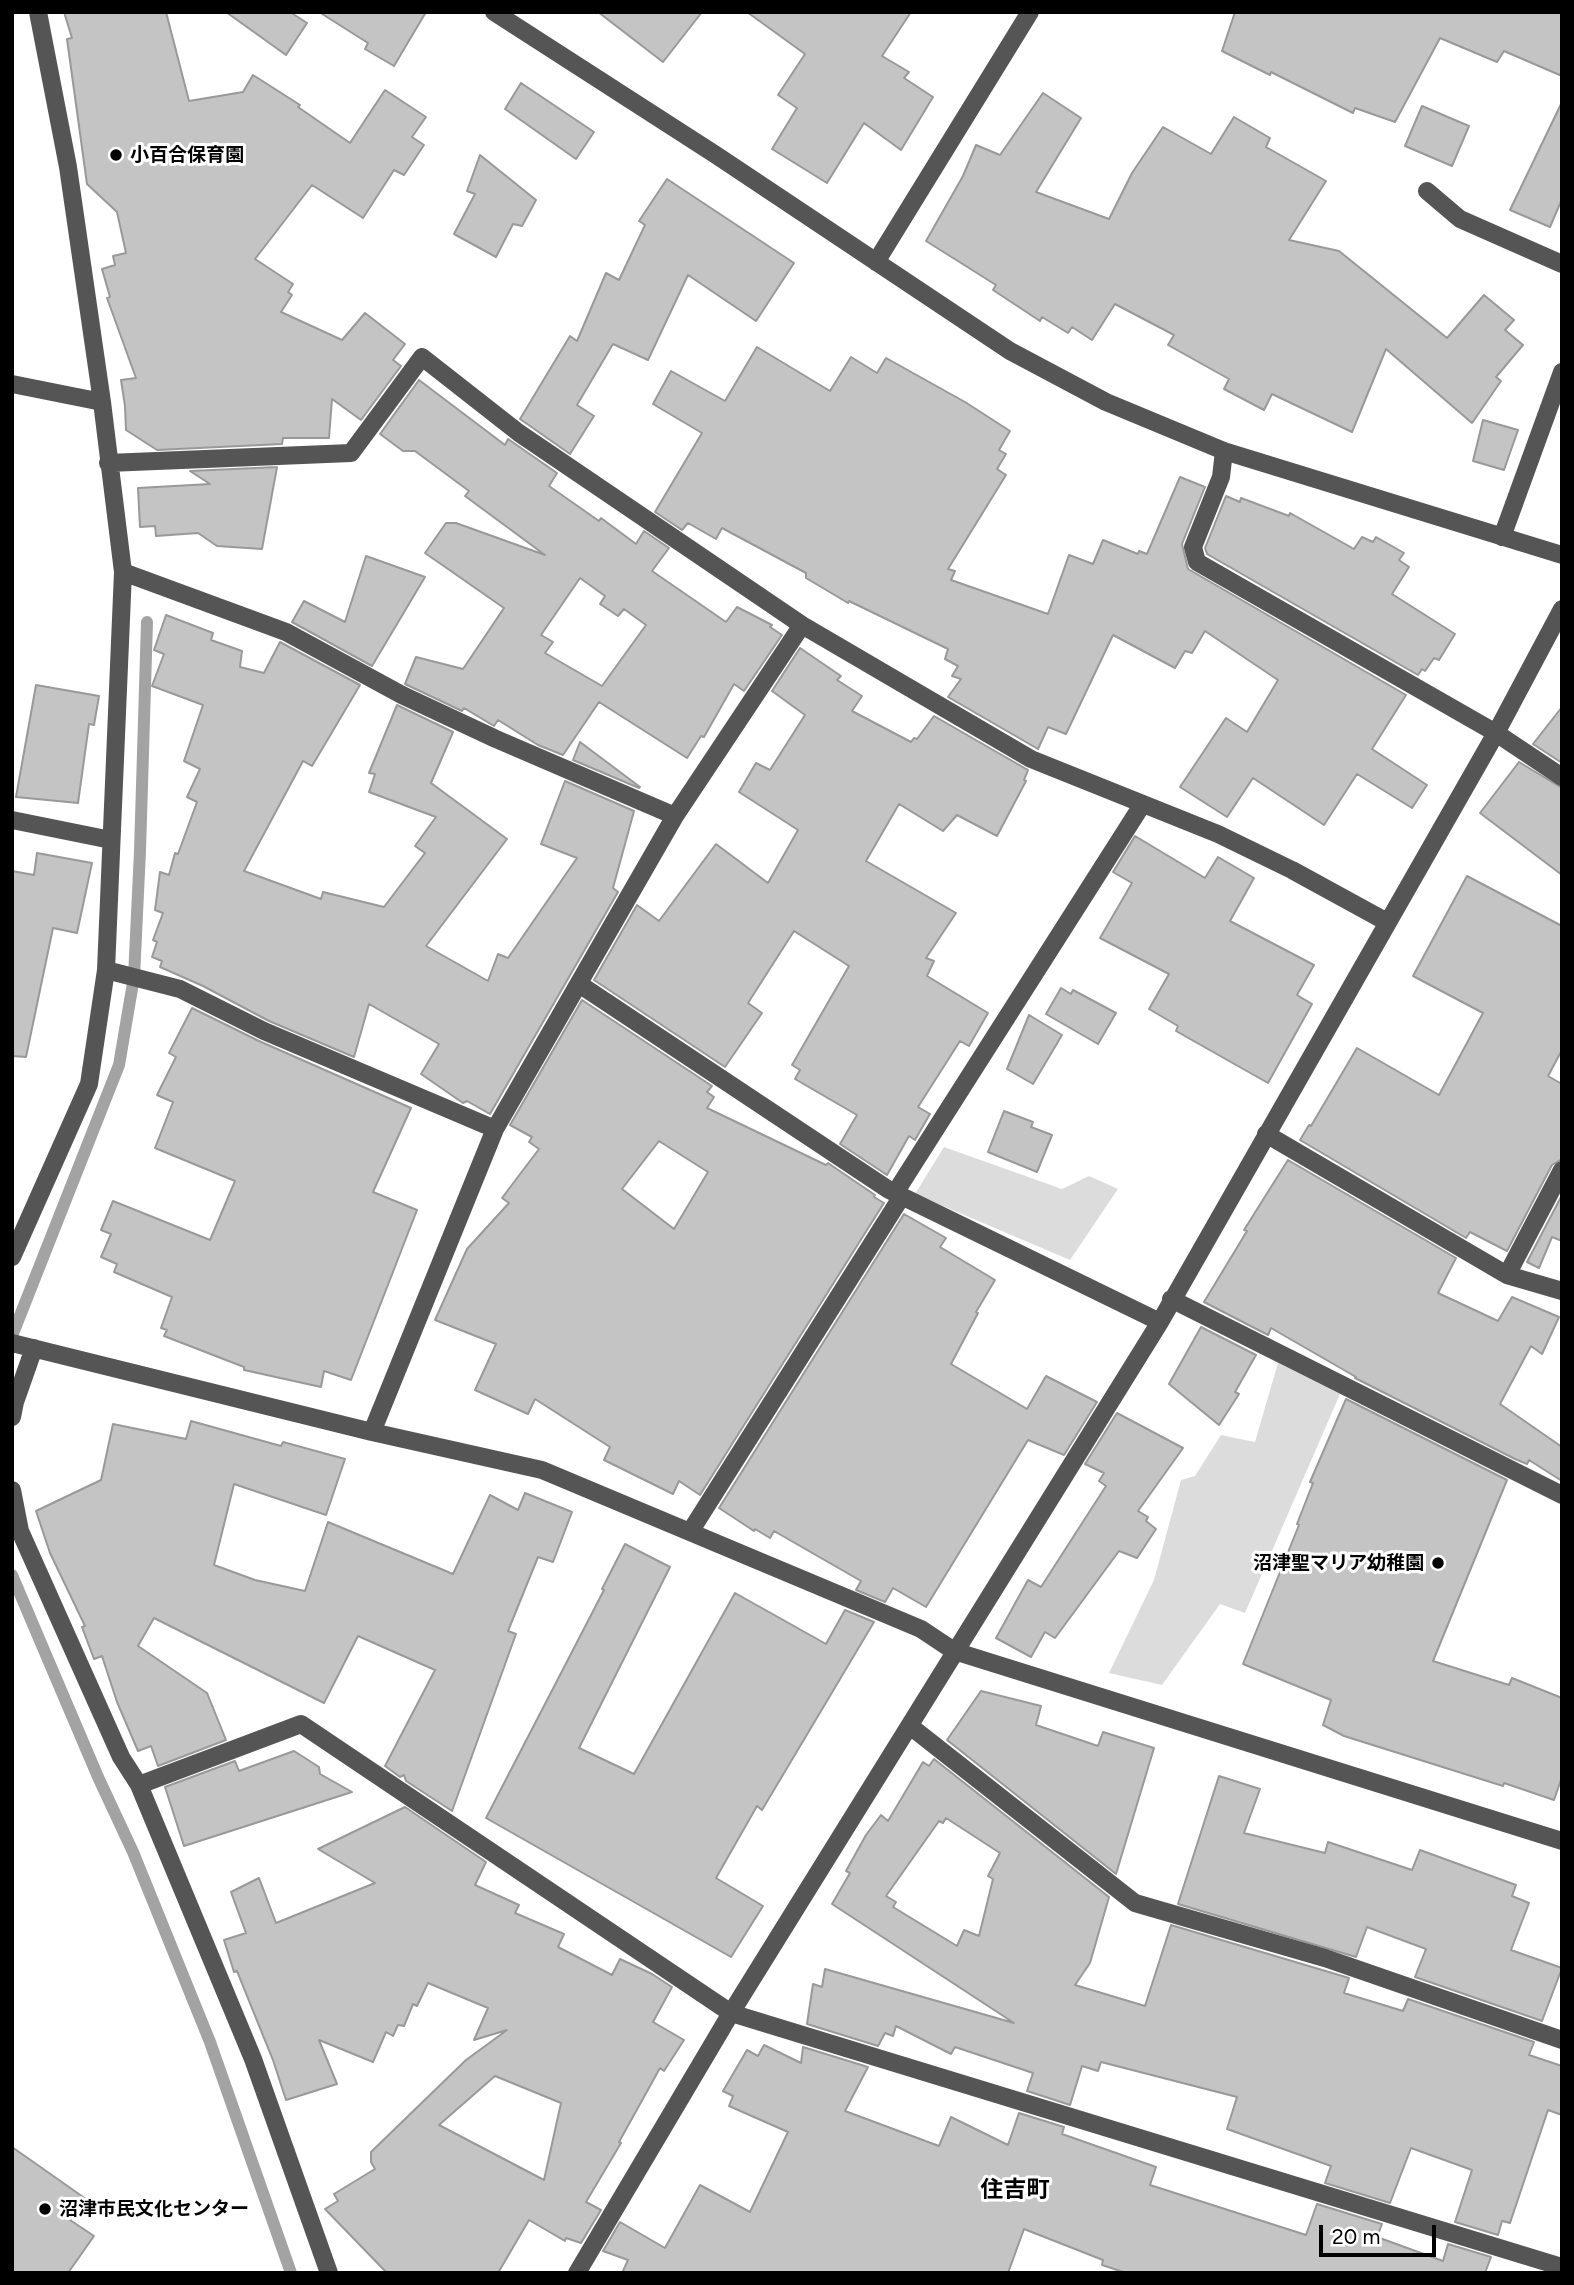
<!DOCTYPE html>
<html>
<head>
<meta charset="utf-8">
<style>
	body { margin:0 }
	#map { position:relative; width:1574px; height:2285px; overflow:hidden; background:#fff; font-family:Figtree,sans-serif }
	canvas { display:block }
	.frame { position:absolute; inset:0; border:14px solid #000; pointer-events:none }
	.scale { position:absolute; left:1319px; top:2225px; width:117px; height:32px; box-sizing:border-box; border:4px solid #000; border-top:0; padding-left:9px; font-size:21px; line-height:24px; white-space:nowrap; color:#000; -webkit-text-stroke:5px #fff; paint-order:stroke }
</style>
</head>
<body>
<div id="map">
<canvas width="1574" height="2285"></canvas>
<div class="frame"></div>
<div class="scale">20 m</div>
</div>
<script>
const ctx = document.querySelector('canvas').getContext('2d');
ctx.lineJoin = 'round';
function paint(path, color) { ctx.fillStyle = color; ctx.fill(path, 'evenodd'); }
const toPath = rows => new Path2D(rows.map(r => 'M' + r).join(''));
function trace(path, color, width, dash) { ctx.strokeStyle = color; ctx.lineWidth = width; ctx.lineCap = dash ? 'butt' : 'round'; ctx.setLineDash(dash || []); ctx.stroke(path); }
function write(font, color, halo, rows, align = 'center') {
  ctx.font = font + ' Figtree,"Noto Sans JP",sans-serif'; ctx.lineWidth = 6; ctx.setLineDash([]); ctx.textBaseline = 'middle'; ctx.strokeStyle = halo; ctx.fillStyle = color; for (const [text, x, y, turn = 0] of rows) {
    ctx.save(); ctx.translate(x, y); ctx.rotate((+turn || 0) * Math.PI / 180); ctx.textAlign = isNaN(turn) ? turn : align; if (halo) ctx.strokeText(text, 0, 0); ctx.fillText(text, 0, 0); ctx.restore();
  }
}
paint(toPath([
	[944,1147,1062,1189,1089,1176,1118,1189,1070,1260,915,1194],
	[1278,1363,1340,1394,1245,1613,1220,1604,1162,1685,1109,1673,1154,1580,1181,1480,1195,1476,1221,1435,1255,1442]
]), '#dcdcdc');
trace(toPath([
	[12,1336,119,1065,134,977,140,851,147,622],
	[12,1575,98,1777,133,1852,210,2042,291,2273]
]), '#a3a3a3', 12);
const building = toPath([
	[64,12,166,12,189,101,243,92,253,75,300,105,298,107,350,143,385,90,426,117,412,137,424,145,404,175,394,170,363,218,312,185,255,259,293,284,288,292,292,295,281,312,342,340,365,313,405,344,393,360,401,366,361,420,332,399,329,438,283,438,282,444,157,450,126,430,125,406,121,380,136,378,107,298,110,297,102,269,115,265,113,256,126,253,117,212,87,184,67,39,72,38,64,12],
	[226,12,290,12,307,23,286,55,226,12],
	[319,12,426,12,394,66,365,49,368,43,319,12],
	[598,12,702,12,663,62,598,12],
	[747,12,911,12,882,56,909,72,904,78,933,97,901,150,864,123,827,183,772,149,797,108,778,95,805,54,747,12],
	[1235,12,1562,12,1562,76,1504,51,1497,62,1440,38,1395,122,1355,108,1353,113,1271,72,1270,75,1222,51,1235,12],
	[521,83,594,132,576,159,505,109,521,83],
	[1043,93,1081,118,1036,192,1109,219,1132,173,1163,127,1211,154,1234,117,1270,138,1266,147,1326,181,1289,240,1339,251,1447,338,1484,295,1514,320,1505,330,1523,345,1496,377,1501,381,1472,423,1386,349,1352,432,1272,394,1264,410,1224,389,1229,379,1168,345,1174,335,1115,304,1092,340,1072,327,1068,333,1042,317,1040,321,993,290,996,285,926,241,963,176,976,145,1000,155,1043,93],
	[1562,102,1562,199,1550,227,1510,210,1562,102],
	[1422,106,1469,126,1452,166,1405,146,1422,106],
	[480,155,536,200,522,226,513,224,496,257,454,234,475,194,467,191,480,155],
	[667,179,794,263,756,321,688,275,648,360,613,344,577,405,594,416,570,454,520,419,570,336,577,341,606,273,619,280,645,225,639,221,667,179],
	[757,347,830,391,851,357,877,373,886,358,965,402,1010,431,999,450,1006,454,997,469,1006,475,948,569,955,571,951,580,1048,614,1069,555,1093,564,1103,540,1138,554,1139,551,1147,554,1180,477,1205,487,1182,544,1188,569,1406,695,1372,749,1427,785,1412,808,1357,774,1324,825,1253,778,1227,817,1180,787,1226,718,1247,732,1278,680,1205,631,1192,653,1185,651,1175,668,1113,635,1066,734,1048,727,1038,749,948,697,961,679,952,676,958,666,945,659,948,649,849,601,848,603,806,578,806,573,722,528,716,539,688,523,682,530,655,512,702,433,653,404,671,371,725,401,757,347],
	[419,380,505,445,508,439,557,473,549,486,599,521,601,518,636,544,644,531,669,548,652,571,726,622,737,607,772,625,770,627,782,635,744,691,734,684,704,737,701,736,687,758,599,702,563,755,538,745,498,720,494,726,464,708,462,711,405,684,416,657,463,669,504,608,425,553,446,523,456,523,545,555,465,496,469,491,415,451,403,451,380,434,419,380],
	[580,578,605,596,600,604,618,616,624,609,646,625,602,686,545,653,553,642,541,635,580,578],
	[1483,420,1518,430,1504,470,1473,461,1483,420],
	[277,467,262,549,217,546,198,533,156,536,155,526,140,527,138,488,210,484,190,471,277,467],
	[1226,496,1240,502,1241,498,1289,516,1290,513,1354,549,1362,537,1373,542,1376,537,1404,553,1399,560,1409,567,1392,594,1455,634,1439,660,1434,658,1425,671,1422,669,1418,675,1207,554,1205,548,1226,496],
	[366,556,425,577,372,666,292,622,304,601,345,622,366,556],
	[166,615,213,633,211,640,242,651,240,667,264,673,280,642,360,685,312,766,303,761,244,871,321,899,323,892,384,907,425,853,415,846,436,817,369,792,375,774,369,773,397,705,453,732,431,783,507,839,426,946,488,981,498,954,508,958,577,858,541,844,565,781,634,811,613,888,618,892,490,1114,467,1101,463,1103,421,1074,439,1044,369,1004,354,1057,269,1021,203,986,160,967,162,961,152,957,157,942,153,940,163,913,155,910,160,872,169,875,175,853,178,854,197,802,187,797,200,769,184,761,203,705,152,686,164,654,154,650,166,615],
	[800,648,841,676,837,680,862,696,852,711,911,742,914,738,917,739,934,716,1028,770,1024,780,1026,781,997,836,957,815,943,831,899,804,866,861,956,913,926,958,934,961,927,976,988,1013,969,1046,960,1041,918,1107,930,1114,915,1140,909,1136,887,1175,840,1144,857,1115,795,1079,800,1070,792,1065,849,966,794,931,748,1003,762,1013,725,1067,594,980,637,905,659,921,716,844,768,883,798,830,739,792,756,763,770,770,805,715,772,691,800,648],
	[36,685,99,696,94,725,89,724,78,803,16,797,36,685],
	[1562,707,1562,763,1533,744,1562,707],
	[580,742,640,787,639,788,573,760,580,742],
	[1519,762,1562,788,1562,875,1480,813,1519,762],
	[1135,836,1205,878,1218,857,1254,878,1230,921,1314,965,1297,995,1312,1004,1268,1083,1176,1031,1178,1026,1149,1009,1169,974,1100,938,1132,883,1113,872,1135,836],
	[37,853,92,863,77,933,53,928,26,1057,12,1056,12,871,34,875,37,853],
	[1467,876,1562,926,1562,1050,1548,1076,1562,1084,1562,1159,1552,1165,1507,1251,1470,1232,1466,1238,1300,1140,1309,1125,1311,1126,1357,1048,1439,1095,1483,1013,1413,976,1467,876],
	[1061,988,1071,994,1073,990,1116,1013,1098,1044,1046,1014,1061,988],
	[582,1000,712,1086,707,1092,714,1097,707,1108,826,1165,828,1163,875,1195,874,1197,884,1203,700,1495,679,1481,673,1494,604,1460,610,1447,535,1399,528,1414,475,1390,496,1344,435,1320,467,1249,509,1203,502,1198,539,1149,529,1142,532,1137,510,1125,582,1000],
	[659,1141,708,1172,674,1229,622,1189,659,1141],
	[192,1008,259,1041,411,1108,373,1192,417,1210,351,1380,324,1371,321,1387,244,1370,244,1367,164,1336,167,1330,161,1328,172,1297,114,1272,117,1264,101,1257,111,1234,101,1230,113,1201,210,1240,235,1181,155,1148,173,1102,157,1095,176,1057,169,1053,192,1008],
	[1029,1015,1062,1035,1033,1084,1007,1069,1029,1015],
	[1004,1111,1033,1122,1031,1127,1052,1135,1037,1172,988,1152,1004,1111],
	[1288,1160,1456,1258,1438,1293,1498,1321,1512,1297,1559,1317,1542,1354,1531,1346,1500,1404,1562,1447,1562,1481,1529,1460,1527,1464,1515,1459,1355,1378,1356,1377,1271,1328,1268,1335,1204,1302,1247,1231,1244,1230,1288,1160],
	[1562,1195,1562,1241,1552,1237,1539,1268,1527,1262,1562,1195],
	[904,1214,946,1238,940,1247,995,1280,976,1312,978,1313,951,1364,1027,1409,1046,1376,1097,1402,1064,1455,1028,1440,926,1607,893,1588,885,1602,856,1590,861,1581,774,1531,770,1538,755,1529,754,1531,719,1508,904,1214],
	[1201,1327,1256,1355,1235,1392,1239,1394,1219,1425,1169,1384,1201,1327],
	[1346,1399,1507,1480,1433,1661,1509,1685,1512,1678,1562,1698,1562,1777,1554,1800,1504,1783,1503,1786,1344,1736,1323,1725,1331,1700,1243,1664,1299,1525,1297,1524,1313,1483,1310,1482,1346,1399],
	[1117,1413,1183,1448,1138,1511,1148,1517,1146,1521,1156,1529,1137,1558,1119,1551,1055,1638,1045,1632,1031,1657,996,1638,1028,1580,1041,1587,1106,1486,1099,1481,1104,1473,1085,1464,1117,1413],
	[191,1421,281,1446,283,1442,345,1459,326,1515,234,1484,214,1565,255,1580,305,1591,328,1522,453,1574,490,1495,518,1510,525,1493,572,1512,553,1562,538,1557,508,1631,516,1634,452,1811,406,1781,404,1775,400,1777,385,1766,435,1670,358,1636,324,1703,154,1618,138,1646,207,1693,226,1740,158,1766,151,1746,138,1751,117,1702,102,1656,94,1659,82,1627,85,1626,50,1553,36,1511,101,1480,113,1424,186,1439,191,1421],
	[625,1544,670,1567,579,1748,634,1774,735,1593,826,1644,845,1610,874,1622,762,1810,757,1806,716,1878,763,1906,731,1957,486,1818,604,1590,602,1589,625,1544],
	[981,1691,1041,1706,1036,1725,1098,1746,1103,1732,1154,1748,1116,1874,947,1740,981,1691],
	[294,1751,319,1767,320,1774,352,1792,184,1846,165,1787,235,1761,239,1771,294,1751],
	[934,1759,1109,1897,1090,1963,1075,1985,1145,2006,1171,1925,1349,1978,1344,1993,1403,2011,1408,1999,1534,2042,1529,2055,1562,2066,1562,2115,1548,2110,1510,2223,1502,2221,1498,2235,1455,2222,1472,2170,1411,2148,1390,2203,1325,2183,1331,2166,1227,2129,1237,2097,1101,2062,1098,2071,1082,2066,1070,2105,1027,2091,1033,2073,955,2047,951,2054,896,2026,893,2036,885,2033,878,2046,807,2024,813,1984,822,1987,825,1969,1014,2023,832,1904,850,1873,846,1871,866,1835,881,1815,888,1821,923,1762,929,1766,934,1759],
	[946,1818,1000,1853,988,1876,993,1879,979,1936,964,1930,957,1946,893,1907,896,1902,886,1896,939,1821,943,1823,946,1818],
	[1219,1776,1260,1789,1244,1833,1325,1853,1328,1842,1412,1870,1420,1850,1516,1885,1512,1896,1529,1903,1511,1950,1562,1968,1542,2021,1415,1977,1426,1949,1367,1927,1356,1957,1178,1904,1219,1776],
	[405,1807,486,1862,475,1885,519,1905,515,1913,564,1934,558,1947,612,1975,620,1959,652,1974,672,1987,653,2022,684,2040,664,2071,660,2068,619,2142,621,2143,586,2202,601,2210,581,2243,566,2238,565,2241,529,2220,498,2273,387,2273,325,2209,338,2201,334,2194,375,2169,371,2162,371,2152,466,2060,507,2030,474,2040,488,2008,428,1983,417,2006,413,2004,404,2026,398,2025,393,2036,386,2032,373,2062,319,2040,337,2084,286,2100,273,2060,237,1971,234,1972,224,1940,246,1933,231,1892,259,1878,276,1923,375,1883,318,1849,405,1807],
	[495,2076,561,2103,544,2180,439,2125,495,2076],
	[764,2045,801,2063,803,2047,868,2067,845,2111,939,2146,951,2117,1008,2145,1019,2113,1064,2127,1062,2134,1156,2167,1150,2185,1306,2235,1317,2204,1382,2224,1377,2237,1443,2261,1448,2244,1491,2257,1485,2273,1126,2273,1102,2265,1103,2260,1024,2229,1008,2273,622,2273,628,2260,603,2251,620,2222,665,2248,700,2185,750,2212,788,2132,729,2106,733,2096,723,2091,747,2050,758,2056,764,2045],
	[12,2147,86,2199,70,2220,94,2236,68,2273,12,2273,12,2147]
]);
paint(building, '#c4c4c4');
trace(building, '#999', 2);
trace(toPath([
	[494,12,716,155,1010,351,1106,402,1224,451,1562,555],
	[1427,191,1460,219,1562,264],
	[876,262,1030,12],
	[12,384,102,402],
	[1224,451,1221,477,1193,547,1197,562,1496,733,1562,777],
	[108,463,351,453,422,357,519,433,802,625,1031,759,1218,834,1292,870,1387,922],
	[1502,537,1562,372],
	[123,572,286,632,402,695,496,739,675,816],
	[12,820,111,840],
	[106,970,180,989,264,1031,495,1129],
	[579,984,889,1190,1160,1322],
	[1266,1134,1507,1275,1562,1291],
	[895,1193,1142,805],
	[12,1257,89,1084,106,970,123,572,102,402,68,167,38,12],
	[1507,1275,1562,1170],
	[1171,1299,1562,1495],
	[12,1343,372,1432,542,1470,921,1629,954,1651,1562,1841],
	[12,1417,15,1402,34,1348],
	[372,1432,495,1129,675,816,802,625],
	[12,1490,20,1531,121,1757,139,1785,253,2059,329,2273],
	[690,1532,902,1196],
	[910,1726,1135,1903,1325,1958,1562,2040],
	[139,1785,301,1724,731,2013,1562,2267],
	[577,2273,731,2013,1160,1322,1496,733,1562,609]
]), '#555', 18);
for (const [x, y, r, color] of [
	[116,155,7,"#000"],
	[1438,1563,7,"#000"],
	[45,2209,7,"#000"]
]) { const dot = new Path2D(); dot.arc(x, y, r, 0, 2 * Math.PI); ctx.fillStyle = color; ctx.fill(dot); trace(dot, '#fff', 2.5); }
write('bold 19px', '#000', '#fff', [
	["小百合保育園",130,155],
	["沼津聖マリア幼稚園",1424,1563,"right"],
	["沼津市民文化センター",59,2209]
], 'left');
write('bold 23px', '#000', '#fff', [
	["住吉町",1015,2190]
]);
</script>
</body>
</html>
